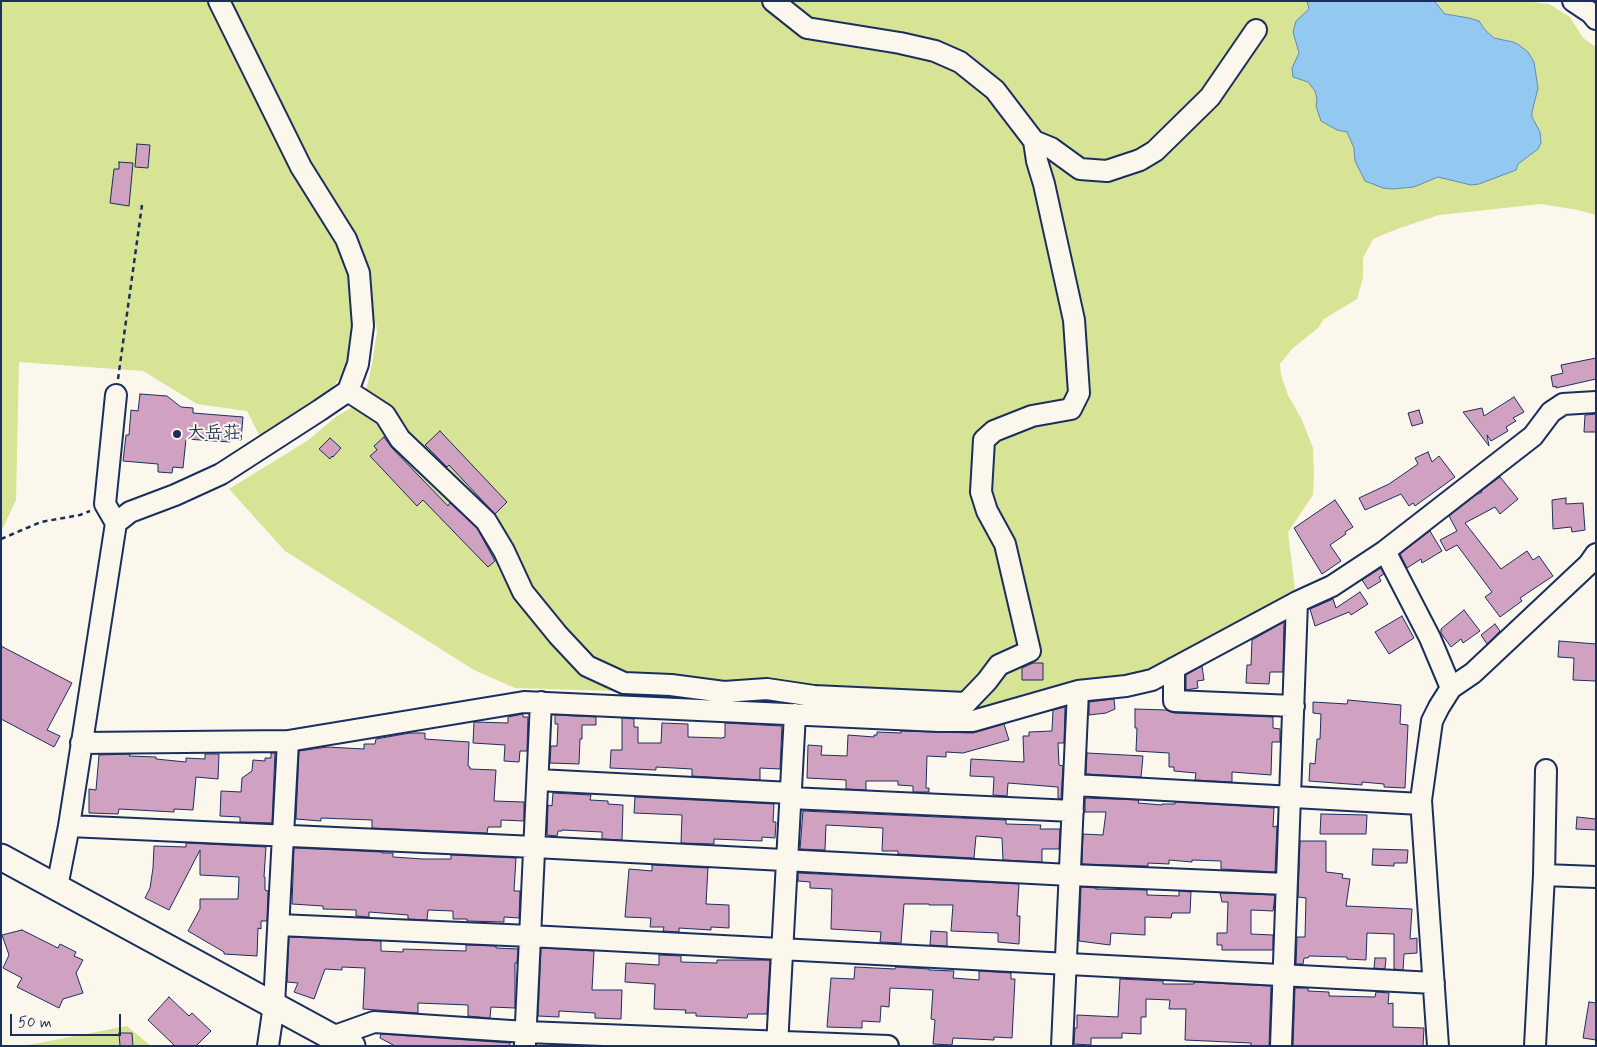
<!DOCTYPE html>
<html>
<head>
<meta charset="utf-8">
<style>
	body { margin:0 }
	#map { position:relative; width:1597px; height:1047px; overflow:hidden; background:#fbf7ec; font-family:Mynerve,sans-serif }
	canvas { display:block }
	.frame { position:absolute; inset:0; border:2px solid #1b2f5e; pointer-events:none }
	.scale { position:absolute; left:10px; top:1014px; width:111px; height:22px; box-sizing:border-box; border:2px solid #1b2f5e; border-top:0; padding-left:6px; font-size:15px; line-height:18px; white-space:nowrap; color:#1b2f5e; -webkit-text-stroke:4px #fbf7ec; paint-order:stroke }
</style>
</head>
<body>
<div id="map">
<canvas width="1597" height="1047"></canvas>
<div class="frame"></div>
<div class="scale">50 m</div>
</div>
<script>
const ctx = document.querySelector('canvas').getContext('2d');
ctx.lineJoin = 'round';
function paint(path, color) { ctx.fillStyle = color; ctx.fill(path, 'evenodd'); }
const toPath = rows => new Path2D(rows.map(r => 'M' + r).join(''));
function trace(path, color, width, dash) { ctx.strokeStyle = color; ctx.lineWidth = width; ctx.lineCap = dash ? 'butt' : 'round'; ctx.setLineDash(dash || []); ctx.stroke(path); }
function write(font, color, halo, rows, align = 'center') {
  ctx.font = font + ' Mynerve,"Klee One",sans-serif'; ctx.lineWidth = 4; ctx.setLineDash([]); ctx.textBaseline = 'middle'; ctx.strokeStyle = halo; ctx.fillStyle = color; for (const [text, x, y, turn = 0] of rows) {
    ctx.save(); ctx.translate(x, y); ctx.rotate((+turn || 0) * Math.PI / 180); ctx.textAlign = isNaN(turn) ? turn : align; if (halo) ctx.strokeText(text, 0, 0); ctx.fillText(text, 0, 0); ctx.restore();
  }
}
paint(toPath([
	[1,1,208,1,215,9,228,1,1533,2,1549,4,1570,17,1583,38,1596,47,1596,215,1578,210,1541,204,1439,215,1397,229,1373,239,1363,258,1363,278,1357,299,1324,319,1318,328,1292,349,1280,364,1281,375,1288,395,1302,420,1313,448,1314,476,1313,495,1288,532,1295,589,1213,636,1142,672,1082,680,1030,692,983,707,965,710,907,710,788,704,650,692,515,688,474,670,285,551,229,489,307,441,337,416,354,406,367,387,372,364,377,332,376,323,373,325,355,333,349,364,336,383,321,399,262,441,247,411,197,404,143,371,19,362,16,500,3,528,1,529],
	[127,1026,151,1046,23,1046]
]), '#d7e395');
const water = toPath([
	[1307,1,1434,1,1445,14,1469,18,1479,21,1485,30,1494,38,1513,42,1519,45,1528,52,1534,62,1538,88,1532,112,1532,117,1540,132,1541,143,1538,149,1518,164,1516,170,1479,184,1471,185,1438,177,1414,187,1392,189,1383,188,1365,181,1355,161,1354,148,1347,132,1337,130,1321,121,1316,106,1317,99,1315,91,1308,82,1293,77,1292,68,1299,53,1293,32,1296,21,1309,9,1307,1]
]);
paint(water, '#93c8f1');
trace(water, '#638bb6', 1);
const building = toPath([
	[137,144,150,145,148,168,135,167,137,144],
	[119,162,133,163,129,206,110,203,114,169,119,169,119,162],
	[1596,358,1596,379,1556,388,1556,386,1553,387,1551,376,1563,373,1561,365,1596,358],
	[140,394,167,396,181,407,193,408,193,413,243,417,241,440,230,439,230,442,186,439,183,468,173,467,172,473,158,472,158,464,123,461,126,435,129,435,131,410,138,411,140,394],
	[1514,397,1524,412,1513,418,1516,421,1506,427,1508,431,1491,441,1487,435,1489,446,1463,412,1482,408,1484,416,1514,397],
	[1419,410,1423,423,1412,426,1408,413,1419,410],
	[1596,414,1596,432,1584,432,1585,415,1596,414],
	[440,431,507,502,495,514,449,465,447,467,425,445,440,431],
	[384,437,392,448,448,506,450,503,477,528,495,561,488,567,423,500,417,506,370,456,377,450,374,446,384,437],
	[330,438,341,448,333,457,332,456,330,459,319,449,330,438],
	[1428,452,1432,462,1439,456,1455,477,1415,506,1413,503,1409,506,1401,494,1365,510,1359,498,1389,484,1418,464,1415,458,1428,452],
	[1500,477,1518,499,1500,514,1495,507,1465,523,1501,569,1527,551,1533,560,1539,556,1553,576,1520,598,1522,601,1500,617,1485,597,1492,592,1457,545,1446,551,1440,540,1457,531,1449,516,1476,495,1482,492,1481,491,1500,477],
	[1566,498,1566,504,1583,503,1585,530,1572,532,1571,527,1553,529,1552,500,1566,498],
	[1335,500,1353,527,1345,532,1346,534,1330,545,1341,561,1322,574,1294,528,1335,500],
	[1430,531,1442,551,1422,563,1421,559,1407,568,1400,554,1430,531],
	[1381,568,1384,574,1379,577,1381,581,1368,589,1362,580,1381,568],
	[1360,592,1368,604,1351,615,1349,612,1315,626,1310,609,1333,599,1336,608,1360,592],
	[1464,610,1480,631,1463,643,1461,639,1451,647,1441,633,1441,629,1464,610],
	[1402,616,1414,638,1389,654,1375,632,1402,616],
	[1284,622,1283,672,1270,672,1269,684,1246,683,1247,665,1251,665,1252,640,1284,622],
	[1495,624,1500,631,1487,644,1481,635,1495,624],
	[1559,641,1596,644,1596,681,1573,680,1574,658,1558,657,1559,641],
	[1,646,72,683,47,730,60,736,54,747,1,719,1,646],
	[1033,663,1043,663,1043,680,1022,680,1022,668,1033,663],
	[1202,666,1204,680,1197,681,1198,688,1186,690,1186,675,1202,666],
	[1114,699,1115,709,1106,713,1089,715,1089,702,1114,699],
	[1348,700,1401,705,1400,724,1408,725,1405,788,1384,787,1384,784,1362,782,1362,785,1309,781,1310,763,1315,764,1317,739,1320,739,1321,714,1313,713,1313,702,1347,704,1348,700],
	[1065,707,1064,743,1058,743,1059,765,1063,766,1061,799,1058,798,1058,787,1008,783,1007,796,993,795,994,777,970,776,971,759,1024,762,1023,736,1029,736,1029,732,1052,731,1053,710,1065,707],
	[1135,709,1166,710,1174,713,1273,717,1273,728,1280,729,1280,742,1272,742,1271,775,1232,772,1232,782,1195,780,1196,773,1174,771,1174,767,1169,767,1169,753,1136,751,1137,728,1135,728,1135,709],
	[523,714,523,717,528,717,527,751,520,751,519,762,504,761,505,745,473,743,474,722,508,723,508,717,523,714],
	[555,715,596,717,596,725,582,725,582,739,580,739,579,764,550,763,551,746,557,746,558,724,555,724,555,715],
	[622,718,634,719,634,727,638,727,638,743,661,743,662,723,688,724,688,737,722,738,725,737,725,723,782,726,780,769,760,768,760,780,692,776,692,769,656,767,656,770,610,768,611,750,622,750,622,718],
	[1004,724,1009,740,963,753,946,752,946,757,927,756,926,788,929,788,929,792,913,792,913,786,898,785,898,781,866,781,866,790,846,789,846,780,807,778,808,745,822,746,821,755,847,756,848,735,874,737,874,735,877,735,877,732,901,733,901,731,973,733,1004,724],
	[410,733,425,733,425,739,469,742,468,766,470,767,470,769,496,770,494,801,524,802,524,821,501,820,501,827,488,827,487,833,372,828,372,820,321,818,321,821,296,819,299,751,327,747,364,749,364,744,375,744,376,739,410,733],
	[271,753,275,753,272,823,240,822,240,817,220,816,221,791,241,792,242,778,252,771,253,760,265,761,265,758,271,758,271,753],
	[1087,753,1143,756,1141,777,1086,774,1087,753],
	[130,754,129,756,156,757,156,759,186,762,186,758,205,759,205,754,219,754,218,779,196,777,193,810,174,809,174,812,119,809,118,814,89,813,89,789,96,790,99,755,130,754],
	[553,793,591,795,590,800,608,801,608,804,623,805,622,840,602,839,602,832,562,830,562,831,558,831,557,836,547,835,548,805,552,806,553,793],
	[635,797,774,804,773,822,776,822,775,838,762,837,762,841,714,839,714,844,681,843,682,815,634,813,635,797],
	[1085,798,1139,800,1138,803,1162,805,1162,804,1175,804,1175,802,1274,808,1273,827,1277,826,1275,872,1221,869,1221,861,1192,860,1192,862,1169,860,1169,864,1148,863,1148,866,1082,864,1083,834,1103,835,1106,812,1085,812,1085,798],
	[803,811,1006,820,1006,824,1041,825,1040,829,1060,829,1059,849,1042,849,1042,862,1003,860,1002,838,976,836,974,858,898,854,898,851,882,851,883,828,826,825,825,850,800,849,803,811],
	[1321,814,1367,815,1366,834,1320,834,1321,814],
	[1577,817,1596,819,1596,830,1576,829,1577,817],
	[1300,841,1326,841,1326,872,1343,874,1342,878,1350,879,1346,906,1412,909,1410,939,1417,938,1417,953,1404,954,1403,970,1394,969,1394,934,1367,933,1366,960,1347,959,1347,957,1309,956,1308,958,1304,958,1303,964,1296,964,1297,937,1305,937,1306,898,1298,897,1300,841],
	[186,843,266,847,264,877,265,877,265,890,268,891,267,921,261,921,261,929,258,928,257,956,224,954,224,952,188,931,200,909,200,899,238,899,239,877,200,875,200,850,169,910,145,898,150,888,153,868,154,846,186,847,186,843],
	[294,848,382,852,382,853,393,853,393,857,423,859,451,859,451,855,516,858,514,891,520,891,519,918,504,917,504,922,467,921,467,919,453,919,453,911,428,910,427,920,408,919,408,915,369,912,369,917,356,916,356,910,323,909,323,906,292,904,294,848],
	[1373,849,1408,850,1407,863,1394,863,1394,866,1372,865,1373,849],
	[652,865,708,868,706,904,729,905,729,928,711,927,711,930,679,928,679,932,663,931,664,927,650,927,651,918,625,917,629,869,652,871,652,865],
	[798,873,1019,884,1017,916,1020,916,1019,944,998,942,998,933,951,931,953,905,929,905,929,904,904,904,901,943,880,942,881,932,831,929,832,889,810,888,810,882,798,881,798,873],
	[1081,887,1096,888,1096,889,1147,890,1147,895,1179,896,1179,891,1191,892,1190,913,1172,913,1171,918,1145,917,1145,935,1111,933,1110,945,1079,941,1081,887],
	[1220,893,1275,895,1273,911,1251,910,1251,934,1273,935,1273,950,1222,950,1222,945,1217,945,1217,933,1227,933,1228,902,1222,902,1220,893],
	[22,930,58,948,60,944,76,952,74,956,83,960,76,973,83,993,63,999,59,1008,17,987,22,978,3,968,9,955,2,935,22,930],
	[931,931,947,932,947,946,930,945,931,931],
	[289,937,381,941,381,951,403,952,403,949,466,951,466,945,496,946,496,948,518,949,517,963,515,963,515,1008,491,1007,490,1018,468,1016,468,1005,418,1003,418,1013,363,1009,365,968,342,967,342,970,325,969,314,999,294,992,298,983,287,982,289,937],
	[541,948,594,951,592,990,622,990,621,1019,595,1018,595,1013,559,1011,559,1017,538,1016,541,948],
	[659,955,681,956,681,962,717,963,717,960,770,960,767,1014,748,1014,747,1018,696,1016,696,1013,685,1013,686,1010,654,1009,655,984,625,982,626,963,659,965,659,955],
	[1375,958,1386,958,1385,969,1374,968,1375,958],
	[855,967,895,969,896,967,929,969,929,970,954,971,953,978,979,980,979,971,1011,973,1011,979,1015,979,1012,1038,994,1037,994,1040,953,1038,952,1045,933,1044,935,1020,931,1019,933,990,890,988,889,1007,881,1006,880,1022,862,1021,862,1028,827,1027,831,978,854,979,855,967],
	[1120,979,1163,981,1163,984,1194,984,1194,982,1271,986,1269,1046,1251,1046,1251,1043,1185,1040,1186,1009,1169,1009,1170,1000,1146,999,1146,1017,1141,1017,1141,1034,1122,1033,1122,1038,1091,1038,1091,1045,1074,1044,1075,1028,1077,1028,1077,1015,1118,1017,1120,979],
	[1295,988,1308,988,1308,991,1329,992,1329,996,1375,997,1376,992,1389,993,1388,1004,1393,1003,1393,1027,1424,1028,1423,1046,1293,1046,1295,988],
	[169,997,189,1016,192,1013,211,1031,196,1046,175,1046,148,1020,169,997],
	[1589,1002,1596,1003,1596,1040,1583,1038,1589,1002],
	[119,1033,132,1033,133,1046,120,1046,119,1033],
	[381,1034,510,1043,510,1046,395,1046,380,1038,381,1034]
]);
paint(building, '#d0a1c1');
trace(building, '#1b2f5e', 1);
const minor = toPath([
	[1573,1,1591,13,1596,19],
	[1034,141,1051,148,1080,169,1107,171,1140,160,1155,151,1210,97,1256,30],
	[348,391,385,415,400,439,486,521,504,551,523,592,558,635,587,666,624,683,671,685,724,692,767,689,814,696,966,703,987,681,999,665,1030,651,1005,544,987,511,981,492,984,440,994,431,1032,416,1071,409,1079,393,1074,320,1044,184,1037,161,1034,141,995,90,960,62,935,51,900,43,807,28,773,1],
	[116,523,130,512,175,495,221,474,320,410,348,391,358,364,363,326,359,273,346,239,301,167,219,1],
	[1385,551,1430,638,1451,688],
	[1174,668,1174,701,1294,706],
	[81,743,288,741,524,702,939,721,973,721,1078,691,1126,686,1152,680,1297,602,1332,586,1385,551,1533,436,1551,412,1563,404,1596,402],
	[538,780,791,793],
	[1074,785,1421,804],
	[790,798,1073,811],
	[69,826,535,847,1070,875,1286,884],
	[1544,875,1596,877],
	[57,887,69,826,116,523,105,504,116,395],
	[279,925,530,936,1434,983],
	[332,1037,374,1022,526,1032,888,1046],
	[525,1044,541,702],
	[268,1046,274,1005,288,741],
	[777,1046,795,714],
	[1062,1046,1078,691],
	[1281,1046,1297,602],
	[1438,1046,1421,800,1432,721,1439,707,1451,688,1473,673,1589,564,1596,554],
	[1535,1046,1544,875,1546,770]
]);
const major = toPath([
	[1,857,332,1037,352,1046]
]);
trace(minor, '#1b2f5e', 24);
trace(major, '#1b2f5e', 29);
trace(toPath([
	[118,379,142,205],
	[1,539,41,522,80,515,90,511]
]), '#1b2f5e', 2.5, [5, 4]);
trace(minor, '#fbf7ec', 20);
trace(major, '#fbf7ec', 25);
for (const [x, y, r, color] of [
	[177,434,5,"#1b2f5e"]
]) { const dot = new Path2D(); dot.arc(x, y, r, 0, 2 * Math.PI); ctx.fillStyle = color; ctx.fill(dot); trace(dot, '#fbf7ec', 2); }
write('bold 18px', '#1b2f5e', '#fbf7ec', [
	["大岳荘",187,434]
], 'left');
</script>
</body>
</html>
